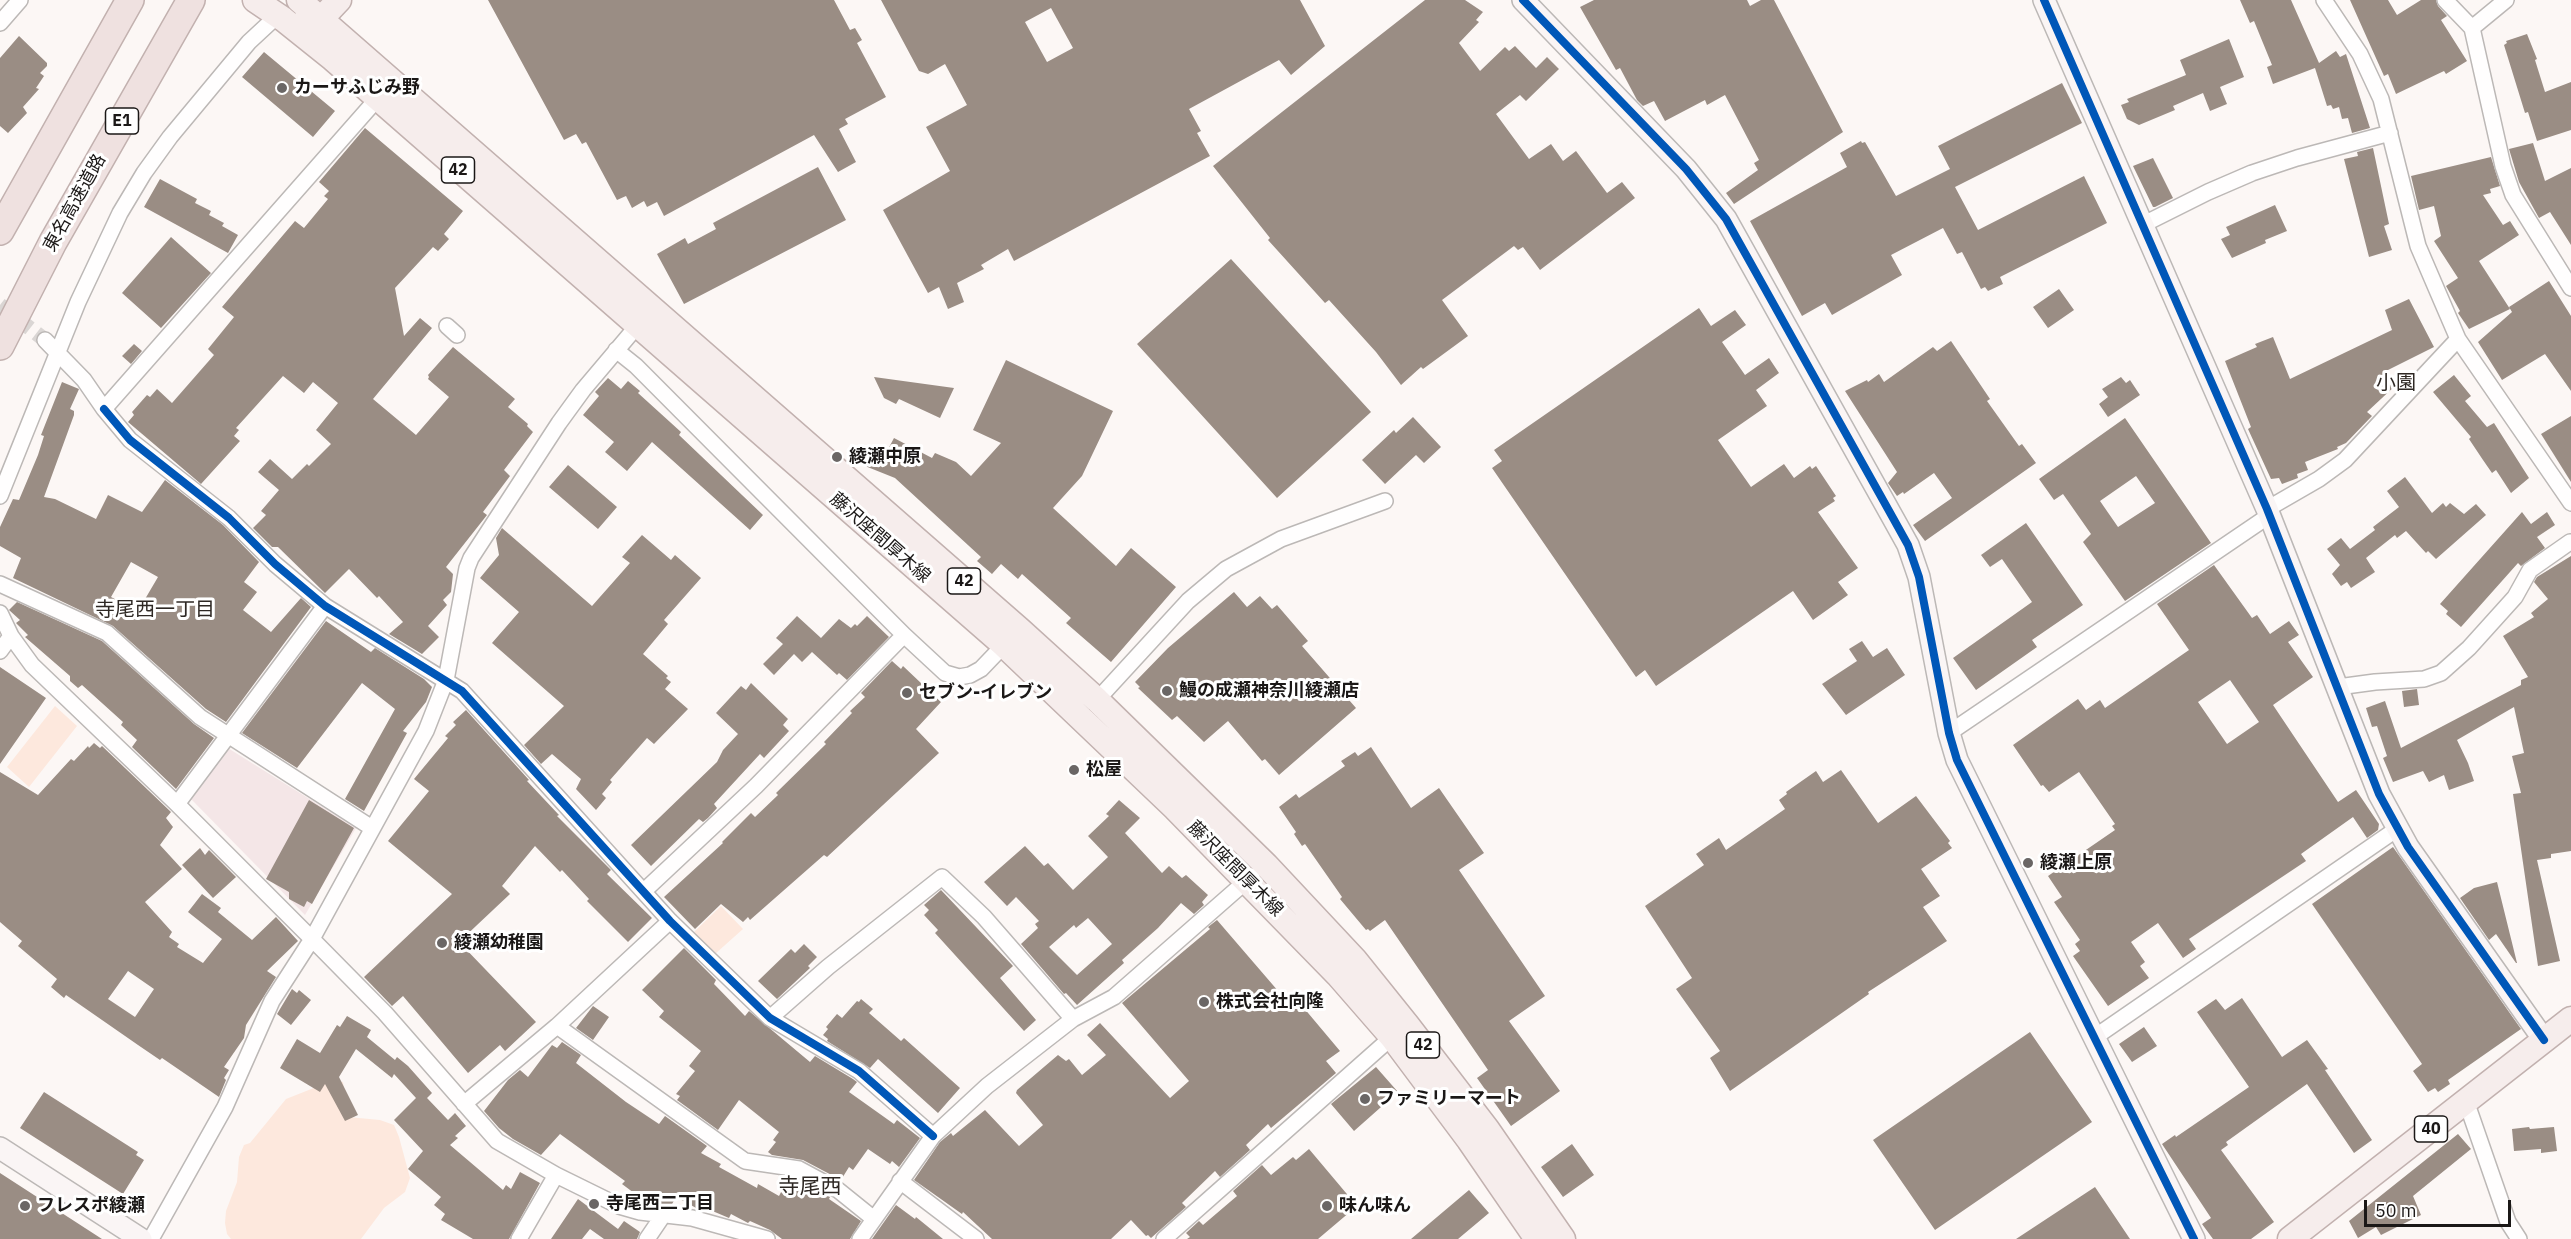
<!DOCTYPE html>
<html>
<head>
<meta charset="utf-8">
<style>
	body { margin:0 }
	#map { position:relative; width:2571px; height:1239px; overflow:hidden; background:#fcf7f5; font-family:"IBM Plex Sans",sans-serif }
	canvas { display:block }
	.scale { position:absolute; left:2364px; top:1200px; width:147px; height:27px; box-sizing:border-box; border:3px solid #1b1817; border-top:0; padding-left:8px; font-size:18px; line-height:21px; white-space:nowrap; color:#1b1817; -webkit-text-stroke:4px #fff; paint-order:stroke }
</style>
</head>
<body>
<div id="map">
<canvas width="2571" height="1239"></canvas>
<div class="scale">50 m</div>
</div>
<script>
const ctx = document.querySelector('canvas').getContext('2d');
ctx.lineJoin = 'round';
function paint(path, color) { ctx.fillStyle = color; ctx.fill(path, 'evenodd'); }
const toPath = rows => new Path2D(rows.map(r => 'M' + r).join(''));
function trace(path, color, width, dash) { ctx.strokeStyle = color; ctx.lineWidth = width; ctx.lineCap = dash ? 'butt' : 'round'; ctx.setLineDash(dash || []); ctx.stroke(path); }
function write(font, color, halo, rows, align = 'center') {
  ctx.font = font + ' "IBM Plex Sans","Noto Sans JP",sans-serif'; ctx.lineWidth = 6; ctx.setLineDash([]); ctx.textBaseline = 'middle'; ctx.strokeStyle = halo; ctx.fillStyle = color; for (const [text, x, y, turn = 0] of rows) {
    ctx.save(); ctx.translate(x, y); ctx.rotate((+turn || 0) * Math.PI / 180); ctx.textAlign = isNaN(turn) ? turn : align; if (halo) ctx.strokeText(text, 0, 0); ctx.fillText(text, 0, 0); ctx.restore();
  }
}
paint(toPath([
	[223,745,356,828,305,915,191,799]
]), '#f4e6e7');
paint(toPath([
	[55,706,77,726,29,787,7,767],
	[721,906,743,929,715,954,694,932],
	[334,1080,343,1082,348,1117,380,1120,394,1125,399,1137,410,1178,405,1192,384,1208,361,1239,231,1239,227,1234,225,1223,226,1211,237,1182,239,1157,244,1145,250,1143,286,1099]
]), '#fde8dd');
paint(toPath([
	[488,0,834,0,850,30,855,28,862,40,857,43,886,97,845,119,848,124,839,129,856,162,838,172,814,135,664,216,657,202,647,207,644,201,632,208,626,196,617,200,586,142,582,144,576,134,564,140],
	[881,0,1300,0,1325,46,1291,75,1279,60,1189,109,1201,131,1197,133,1210,156,1014,261,1008,249,981,265,984,269,957,283,964,302,948,309,939,287,928,293,883,210,950,171,926,127,967,105,945,64,928,74,919,71],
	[1051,8,1073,48,1047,62,1025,22],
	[1425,0,1465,0,1483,12,1476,20,1479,22,1459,43,1480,71,1505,47,1509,51,1515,46,1536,68,1547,57,1559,69,1526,101,1520,95,1496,114,1529,159,1551,144,1563,161,1576,151,1607,193,1622,182,1635,198,1540,270,1523,247,1518,250,1514,246,1442,300,1468,336,1423,369,1421,367,1401,385,1376,352,1329,300,1325,303,1268,240,1270,238,1213,166],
	[1594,0,1747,0,1750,6,1761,0,1774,0,1843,132,1734,204,1726,193,1758,170,1754,163,1759,160,1725,95,1707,105,1705,100,1665,121,1654,101,1643,106,1637,100,1620,68,1616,70,1580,7],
	[2240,0,2291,0,2319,63,2336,51,2340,57,2346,54,2370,128,2352,133,2348,118,2342,119,2339,107,2333,109,2331,105,2327,106,2315,68,2273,84,2267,67,2272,65,2254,21,2250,23],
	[2350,0,2388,0,2397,15,2421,0,2436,0,2438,6,2447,16,2441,20,2467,61,2446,74,2444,71,2396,94,2388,74,2384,76],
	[2527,34,2537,59,2535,60,2545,92,2571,82,2571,130,2537,141,2528,112,2525,113,2504,45,2507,43,2506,41],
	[19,36,47,63,47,66,40,73,44,76,36,88,39,89,23,107,27,113,8,133,0,126,0,58],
	[2229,39,2244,77,2220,87,2227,104,2210,111,2203,93,2173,106,2175,110,2139,125,2127,119,2121,105,2129,102,2127,99,2186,75,2180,60],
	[264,52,335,111,313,137,242,77],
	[2062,83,2082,123,1955,187,1978,230,2084,176,2107,223,2000,277,2003,284,1988,291,1985,287,1981,289,1962,252,1957,254,1943,228,1891,255,1902,275,1832,315,1825,303,1802,316,1750,221,1847,167,1840,153,1861,141,1862,143,1865,142,1896,196,1950,169,1938,146],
	[365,128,463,211,444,234,449,239,438,251,433,247,395,288,404,336,420,318,432,328,373,399,416,435,449,397,428,379,429,377,428,375,453,347,515,399,508,407,528,424,527,426,533,432,504,470,510,476,483,512,487,515,446,567,453,574,451,592,443,600,447,605,428,626,439,637,422,654,389,634,403,622,379,596,377,598,349,569,325,593,278,547,272,547,253,528,266,515,261,511,279,490,258,472,270,459,292,479,307,464,309,466,331,444,316,430,338,403,313,382,304,393,283,376,236,428,239,430,234,436,240,441,201,484,128,422,134,415,132,412,147,395,150,397,157,389,172,403,214,355,208,349,234,317,222,307,295,221,304,228,328,199,324,196,329,191,319,182],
	[2533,143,2545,181,2571,168,2571,245,2550,212,2539,218,2519,182,2509,149],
	[2373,148,2389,224,2384,226,2392,250,2369,257,2344,159,2358,156,2357,152],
	[2491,157,2500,186,2490,189,2491,193,2483,195,2503,225,2510,221,2519,235,2479,261,2510,309,2469,329,2458,313,2460,311,2446,286,2458,278,2434,241,2441,236,2434,206,2419,210,2411,176],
	[2153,158,2173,198,2155,207,2153,207,2133,166],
	[818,167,846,220,684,304,657,254,685,238,688,244,716,229,713,223],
	[160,179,197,199,195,203,211,211,209,215,224,223,222,226,238,235,228,253,144,207],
	[2275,205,2287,231,2265,240,2266,243,2232,258,2221,239,2230,235,2226,227],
	[171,237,211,273,161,328,122,293],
	[1231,259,1371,412,1277,498,1137,344],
	[2549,281,2571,316,2571,391,2545,354,2502,380,2478,342,2512,312,2509,307],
	[2059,289,2074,310,2048,328,2033,307],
	[2409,299,2434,347,2384,372,2396,385,2367,412,2372,416,2346,443,2337,447,2338,449,2305,462,2308,470,2297,474,2298,478,2282,484,2279,478,2271,479,2248,429,2251,427,2225,361,2257,347,2255,344,2273,337,2290,379,2392,330,2385,310],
	[1699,308,1711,326,1735,310,1746,325,1722,342,1745,375,1769,358,1779,373,1756,390,1767,406,1718,440,1751,487,1784,464,1794,478,1810,466,1812,469,1816,466,1836,496,1833,498,1835,501,1818,512,1858,568,1838,582,1848,595,1813,620,1793,591,1656,686,1645,670,1636,677,1492,468,1502,461,1494,450],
	[1951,341,1990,399,1987,401,2019,446,2022,444,2036,463,1925,541,1913,525,1952,498,1934,473,1904,494,1903,492,1897,496,1888,483,1897,472,1845,391,1867,380,1868,382,1879,374,1884,382,1933,347,1937,351],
	[134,344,142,351,131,364,122,356],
	[1006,360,1113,411,1082,476,1053,508,1116,566,1131,548,1176,587,1111,662,1066,623,1071,618,1022,574,1018,579,1001,564,992,574,977,561,981,557,895,478,865,466,882,451,886,453,894,438,932,458,935,453,956,462,971,476,1001,443,973,430],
	[2454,375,2471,396,2465,401,2487,427,2494,423,2529,478,2511,493,2496,470,2492,473,2483,460,2469,439,2471,437,2433,392],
	[874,377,954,388,940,418,899,399,896,404,884,398],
	[2121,377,2126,383,2130,380,2140,395,2108,417,2099,404,2108,397,2102,389],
	[608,378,621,389,628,381,640,391,638,393,681,432,679,435,763,515,750,530,652,442,627,471,605,452,614,442,583,415,599,396,595,392],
	[62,382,79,389,70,409,74,411,74,415,44,497,55,499,96,519,108,495,142,512,165,480,223,525,259,562,244,582,257,592,243,610,271,632,301,598,311,607,226,722,206,709,113,626,13,578,21,558,0,546,0,527,13,499,19,500,38,455,44,436,41,435],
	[131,562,158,577,138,611,111,597],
	[2571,416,2571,482,2541,434],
	[1413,417,1441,447,1424,463,1416,455,1385,484,1362,460,1394,430,1396,433],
	[2125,418,2211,543,2125,601,2083,542,2091,534,2063,494,2054,500,2039,479],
	[2136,476,2155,503,2118,527,2100,501],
	[568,465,617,507,598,529,549,487],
	[2405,477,2432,513,2443,503,2446,507,2450,503,2464,514,2476,504,2486,515,2436,559,2428,551,2426,553,2406,531,2397,538,2395,535,2366,558,2375,572,2351,588,2347,582,2341,586,2332,574,2340,565,2327,549,2341,538,2350,549,2375,530,2373,527,2399,507,2387,491],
	[2522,512,2531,524,2547,512,2555,525,2537,537,2545,548,2521,566,2518,563,2461,627,2446,614,2448,611,2440,604],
	[2026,523,2083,605,2032,640,2037,647,1976,690,1953,658,2032,602,2002,559,1990,567,1981,555],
	[502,528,592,606,630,563,622,557,642,535,671,560,675,555,701,578,664,620,668,624,643,654,668,676,666,678,671,682,665,689,688,709,654,744,647,738,610,780,612,782,602,794,606,798,596,810,576,789,581,779,552,754,541,764,524,745,564,706,492,643,519,612,480,578,499,555,496,538],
	[2571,556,2571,851,2551,854,2551,858,2537,860,2560,961,2538,966,2513,794,2521,793,2512,756,2524,753,2514,707,2457,740,2468,763,2474,781,2449,790,2444,775,2429,782,2423,771,2393,782,2383,758,2387,756,2377,726,2372,727,2366,708,2385,701,2401,748,2521,685,2521,680,2528,677,2503,636,2534,617,2531,613,2548,599,2534,582,2537,577],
	[2214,565,2252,618,2257,615,2270,634,2289,621,2299,635,2288,642,2313,677,2273,705,2338,802,2356,790,2379,824,2378,830,2367,838,2353,817,2301,854,2306,861,2189,939,2196,949,2183,958,2158,923,2131,942,2145,962,2140,966,2149,978,2108,1006,2073,956,2080,951,2075,944,2080,940,2054,902,2062,897,2048,876,2115,830,2112,826,2115,824,2079,772,2049,792,2043,785,2041,786,2013,745,2078,699,2086,710,2100,700,2105,708,2189,650,2157,604],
	[2230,680,2259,722,2227,744,2198,702],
	[1234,592,1247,607,1260,596,1272,609,1277,605,1308,641,1302,646,1356,708,1279,775,1265,759,1262,761,1228,721,1204,742,1177,716,1172,720,1138,688,1140,687,1135,682,1168,648],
	[17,602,102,641,194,724,214,738,176,789,132,747,137,740,121,725,123,722,82,685,78,688,70,681,70,676,25,637,28,635,16,623,20,620,9,610],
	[797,616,821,638,839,619,851,628,855,624,857,626,867,616,889,637,847,680,839,673,837,675,812,652,802,662,794,654,774,675,763,664,783,644,776,638],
	[326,621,371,652,375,648,424,679,432,687,426,702,403,731,407,733,364,811,345,799,395,709,362,683,297,768,242,733],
	[1862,641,1873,657,1887,648,1905,675,1846,715,1822,684,1857,661,1849,649],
	[892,661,901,669,903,666,941,702,916,729,939,753,827,857,824,855,750,920,748,917,743,922,721,904,695,929,664,897,723,843,722,842,751,813,755,817,778,795,776,793,826,744,824,742,852,713,850,711,865,697,861,693],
	[0,667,46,698,0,764],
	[751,683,788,719,783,725,789,731,764,758,760,754,714,804,717,808,708,818,703,822,699,819,651,866,631,845,717,762,723,750,738,734,716,713,741,686,746,690],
	[2417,689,2419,705,2404,707,2402,691],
	[466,710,529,780,527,781,559,815,557,816,611,870,607,874,652,918,628,942,587,901,589,899,562,870,560,872,535,846,502,886,510,894,459,942,536,1022,505,1051,500,1045,468,1073,403,996,392,1006,364,977,452,894,388,841,429,791,414,779,448,738,445,736,456,725,453,722],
	[94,743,100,748,102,746,171,812,166,818,173,827,160,845,182,869,145,902,172,932,169,937,179,944,177,947,203,963,222,939,188,912,202,894,221,908,218,912,252,940,276,917,298,941,267,971,276,977,246,1025,244,1038,224,1067,229,1070,224,1078,226,1080,219,1097,162,1058,160,1060,138,1045,66,995,64,998,51,987,57,979,18,946,22,941,0,922,0,772,38,795,71,759,74,761,88,746,89,748],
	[128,971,154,989,135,1017,108,999],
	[1371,747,1411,808,1439,788,1484,853,1459,870,1545,996,1509,1021,1560,1091,1511,1126,1477,1078,1488,1070,1385,920,1370,931,1368,929,1366,930,1340,899,1342,897,1305,844,1302,846,1294,834,1296,832,1279,807,1296,794,1299,798,1345,766,1341,761,1355,752,1358,756],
	[1841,770,1878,823,1916,796,1950,841,1948,843,1952,848,1921,869,1940,896,1923,907,1947,941,1868,992,1869,994,1730,1091,1710,1058,1720,1051,1676,989,1692,978,1645,906,1704,865,1696,854,1719,838,1726,850,1785,809,1779,800,1787,794,1786,792,1816,771,1823,782],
	[309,800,354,828,312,904,307,901,304,907,289,899,289,892,266,879],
	[1119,800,1140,818,1125,833,1162,873,1169,866,1182,878,1186,875,1208,895,1202,902,1204,905,1194,914,1181,903,1158,928,1122,960,1124,963,1077,1005,1066,993,1064,994,1021,944,1038,928,1035,924,1039,921,1016,897,1007,906,984,882,1025,846,1044,866,1048,863,1073,890,1108,857,1088,836,1109,816,1106,814],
	[1088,918,1112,944,1077,975,1049,947,1074,925,1076,928],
	[2393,847,2521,1029,2448,1080,2450,1084,2438,1092,2435,1088,2428,1092,2413,1071,2422,1064,2312,904],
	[200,848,205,855,209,850,236,877,213,898,182,865],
	[2497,882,2517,963,2516,963,2496,934,2489,940,2460,898,2474,888],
	[941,890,1013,966,1000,978,1036,1020,1024,1031,935,933,938,930,924,915,929,910,924,905],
	[1217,920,1291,1006,1298,1001,1340,1051,1326,1061,1336,1073,1271,1128,1268,1124,1246,1145,1250,1150,1220,1177,1215,1171,1182,1203,1186,1207,1151,1238,1148,1235,1146,1236,1131,1220,1111,1239,992,1239,963,1212,962,1214,914,1180,940,1142,951,1133,953,1136,985,1110,1019,1146,1043,1125,1016,1093,1017,1090,1058,1055,1066,1061,1069,1059,1082,1075,1106,1055,1087,1035,1100,1023,1170,1098,1189,1081,1122,1003,1210,929,1208,927],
	[804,944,817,957,808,966,810,968,777,999,758,981,791,949,795,953],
	[684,948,716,980,714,984,745,1016,749,1011,810,1062,815,1056,853,1079,857,1082,849,1092,894,1124,897,1120,920,1138,899,1167,892,1161,890,1164,868,1149,853,1170,849,1167,841,1180,803,1160,772,1155,768,1152,776,1142,773,1140,779,1132,739,1100,718,1130,677,1100,680,1096,676,1094,695,1071,689,1066,701,1051,659,1017,664,1011,642,990],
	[292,989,297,993,299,990,311,1000,291,1025,277,1014],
	[2242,998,2282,1057,2307,1040,2328,1069,2325,1070,2372,1140,2354,1153,2307,1084,2226,1142,2228,1145,2221,1150,2274,1222,2251,1239,2213,1239,2202,1224,2211,1218,2162,1144,2175,1135,2176,1137,2249,1087,2197,1012,2216,999,2225,1010],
	[861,999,873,1009,869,1013,901,1041,904,1038,960,1088,938,1113,878,1059,870,1068,827,1041,828,1039,823,1035,828,1029,826,1027,837,1014,842,1018,857,1001,859,1002],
	[593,1006,609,1017,593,1040,576,1028],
	[347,1016,371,1030,367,1037,395,1060,397,1057,408,1066,432,1093,427,1098,448,1120,455,1113,466,1126,455,1136,458,1138,450,1145,503,1190,506,1185,511,1189,520,1172,540,1183,509,1239,473,1239,441,1220,445,1214,434,1205,441,1197,408,1169,423,1151,394,1120,416,1098,394,1074,392,1078,356,1049,339,1077,358,1115,345,1121,325,1084,320,1092,280,1068,297,1039,320,1053,337,1025,340,1027],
	[2144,1027,2157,1046,2132,1062,2119,1044],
	[2030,1032,2092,1122,1935,1230,1873,1140],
	[562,1042,581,1055,576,1063,626,1102,659,1124,665,1116,707,1146,701,1153,721,1164,719,1167,757,1188,758,1184,779,1196,789,1177,796,1178,830,1197,829,1199,861,1221,850,1239,782,1239,770,1230,750,1221,748,1223,731,1214,729,1218,703,1207,701,1210,698,1209,676,1197,671,1206,662,1205,640,1193,638,1196,622,1184,625,1181,560,1134,541,1155,513,1139,499,1128,484,1111,508,1080,520,1070,528,1077,552,1045,557,1048],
	[1376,1067,1398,1092,1354,1131,1331,1104],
	[44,1092,138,1152,136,1155,144,1160,123,1194,20,1128],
	[2529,1127,2530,1129,2554,1127,2557,1151,2541,1153,2541,1149,2514,1151,2512,1129],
	[2458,1134,2471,1149,2413,1196,2421,1215,2381,1235,2376,1227,2358,1238,2349,1221],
	[1572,1144,1594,1175,1563,1197,1541,1167],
	[1309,1149,1357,1206,1318,1239,1187,1239,1190,1237,1186,1233,1199,1221,1203,1225,1237,1196,1233,1191,1262,1165,1271,1175,1293,1157,1296,1160],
	[0,1173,102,1239,0,1239],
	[2095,1187,2130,1239,2016,1239],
	[1469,1190,1489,1213,1458,1239,1411,1239],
	[578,1199,618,1229,624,1221,640,1232,637,1239,604,1239,590,1229,582,1239,551,1239],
	[896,1205,915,1219,916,1217,943,1239,872,1239]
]), '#9a8d84');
trace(toPath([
	[0,305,45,340]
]), '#dad6d4', 15, [15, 8]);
const street = toPath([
	[2324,0,2360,54,2381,99,2418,246,2458,339,2571,503],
	[2445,0,2472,28,2503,166,2513,195,2571,288],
	[0,23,20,0],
	[2472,28,2506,0],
	[2142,225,2208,192,2252,173,2297,158,2390,133],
	[447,326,457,335],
	[45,340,84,380,104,409,377,99],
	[616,350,636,366,904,635],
	[104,409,130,440,229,518,275,564,325,606,462,691,670,921,770,1018,859,1071,933,1136],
	[0,496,78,302,120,213,144,173,170,137,249,42,277,16],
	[2267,509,2319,479,2345,460,2458,339],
	[0,584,107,633,200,717,372,828],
	[0,613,11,636,32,665,177,804,312,939,385,1013,497,1141,556,1175,619,1206,640,1212,692,1218,767,1239],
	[0,651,11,636],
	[2338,687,2375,682,2424,679,2441,673,2469,648,2515,597,2530,570,2570,542],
	[1097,700,1188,601,1226,569,1281,539,1385,501],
	[1949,733,2270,515],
	[177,804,325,606],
	[644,891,756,786,904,635,945,673,959,677,970,675,981,669,1004,645],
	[770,1018,828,967,942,877,984,917,1073,1019],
	[557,1026,745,1161,799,1169,838,1190,874,1219],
	[2095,1037,2397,829],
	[2466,1101,2508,1222,2519,1239],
	[464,1104,557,1026,670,921],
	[900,1181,976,1239],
	[151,1239,225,1107,272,1001,312,939,426,731,446,680,467,568,471,558,559,423,583,390,643,319],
	[519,1239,556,1175],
	[647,1239,664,1214],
	[860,1239,933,1136,987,1086,1073,1019,1114,997,1252,876],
	[1164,1239,1392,1037]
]);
const secondary = toPath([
	[1523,0,1686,169,1726,219,1893,518,1908,545,1919,577,1949,733,1957,760,2194,1239],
	[2044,0,2267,509,2379,794,2408,847,2544,1040],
	[0,1148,141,1239]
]);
const primary = toPath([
	[255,0,283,19,333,59,1004,645,1175,808,1338,975,1392,1037,1469,1140,1537,1239],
	[299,0,1020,630,1097,700,1266,865,1355,960,1408,1026,1487,1129,1563,1239],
	[305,21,321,19,339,0],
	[2290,1239,2571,1019]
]);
const highway = toPath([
	[0,231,130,0],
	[0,346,53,242,191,0]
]);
trace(street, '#bcb8b6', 18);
trace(secondary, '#bcb8b6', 24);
trace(primary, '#c2b1af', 27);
trace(highway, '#c2b1af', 30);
trace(street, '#fffefe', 15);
trace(secondary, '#faf5f5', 21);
trace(primary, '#f6edec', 24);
trace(highway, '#efe1e0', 27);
trace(toPath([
	[1523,0,1686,169,1726,219,1893,518,1908,545,1919,577,1949,733,1957,760,2194,1239],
	[2044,0,2267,509,2379,794,2408,847,2544,1040],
	[104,409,130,440,229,518,275,564,325,606,462,691,670,921,770,1018,859,1071,933,1136]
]), '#0057b8', 8);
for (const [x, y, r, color] of [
	[282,88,6,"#6a6665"],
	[837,457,6,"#6a6665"],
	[1167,691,6,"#6a6665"],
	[907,693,6,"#6a6665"],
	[1074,770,6,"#6a6665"],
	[2028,863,6,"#6a6665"],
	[442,943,6,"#6a6665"],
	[1204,1002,6,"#6a6665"],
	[1365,1099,6,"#6a6665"],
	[594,1204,6,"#6a6665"],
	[25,1206,6,"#6a6665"],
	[1327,1206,6,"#6a6665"]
]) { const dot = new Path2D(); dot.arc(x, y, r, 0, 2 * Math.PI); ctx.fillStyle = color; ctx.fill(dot); trace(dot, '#fff', 2); }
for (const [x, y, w] of [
	[122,121,33],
	[458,170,33],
	[964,581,33],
	[1423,1045,33],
	[2431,1129,33]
]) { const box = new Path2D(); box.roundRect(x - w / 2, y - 13, w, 26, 4.5); ctx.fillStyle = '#fff'; ctx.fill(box); trace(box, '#1b1817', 1.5); }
write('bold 16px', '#1b1817', null, [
	["E1",122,121],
	["42",458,170],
	["42",964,581],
	["42",1423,1045],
	["40",2431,1129]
]);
write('bold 18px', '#1b1817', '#fff', [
	["カーサふじみ野",294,88],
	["綾瀬中原",849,457],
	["鰻の成瀬神奈川綾瀬店",1179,691],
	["セブン-イレブン",919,693],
	["松屋",1086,770],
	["綾瀬上原",2040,863],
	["綾瀬幼稚園",454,943],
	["株式会社向隆",1216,1002],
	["ファミリーマート",1377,1099],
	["寺尾西二丁目",606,1204],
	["フレスポ綾瀬",37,1206],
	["味ん味ん",1339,1206]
], 'left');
write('18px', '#1b1817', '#fff', [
	["東名高速道路",75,203,-61],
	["藤沢座間厚木線",880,538,41],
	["藤沢座間厚木線",1235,869,45]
]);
write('20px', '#2e2824', '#fff', [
	["小園",2396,383],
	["寺尾西一丁目",155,610]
]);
write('21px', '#2e2824', '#fff', [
	["寺尾西",810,1187]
]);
</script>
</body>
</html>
